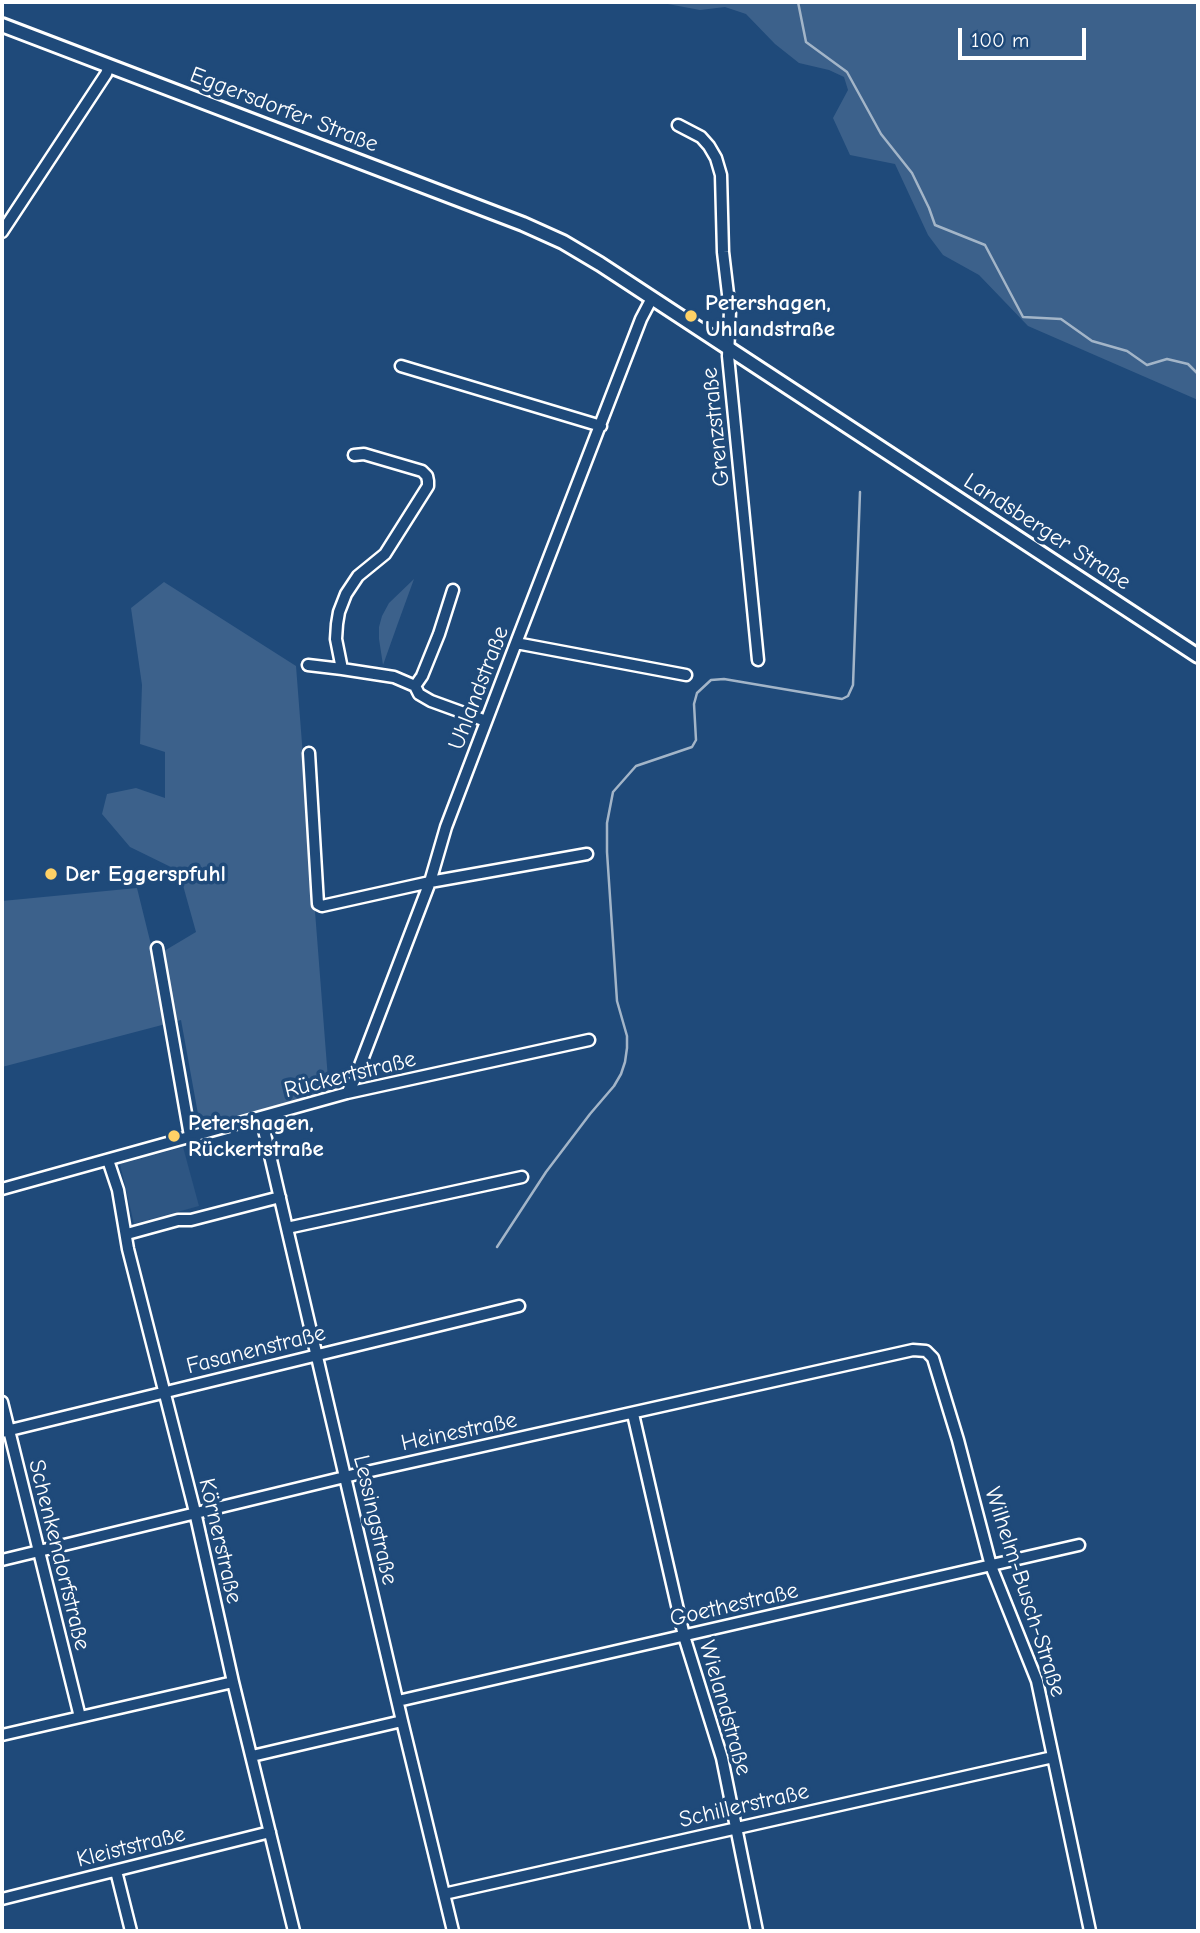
<!DOCTYPE html>
<html>
<head>
<meta charset="utf-8">
<style>
	body { margin:0 }
	#map { position:relative; width:1200px; height:1933px; overflow:hidden; background:#1f4a7a; font-family:"Comic Neue",sans-serif }
	canvas { display:block }
	.frame { position:absolute; inset:0; border:4px solid #fff; pointer-events:none }
	.scale { position:absolute; left:958px; top:28px; width:128px; height:32px; box-sizing:border-box; border:4px solid #fff; border-top:0; padding-left:9px; font-size:21px; line-height:24px; white-space:nowrap; color:#fff; -webkit-text-stroke:5px #1f4a7a; paint-order:stroke }
</style>
</head>
<body>
<div id="map">
<canvas width="1200" height="1933"></canvas>
<div class="frame"></div>
<div class="scale">100 m</div>
</div>
<script>
const ctx = document.querySelector('canvas').getContext('2d');
ctx.lineJoin = 'round';
function paint(path, color) { ctx.fillStyle = color; ctx.fill(path, 'evenodd'); }
const toPath = rows => new Path2D(rows.map(r => 'M' + r).join(''));
function trace(path, color, width, dash) { ctx.strokeStyle = color; ctx.lineWidth = width; ctx.lineCap = dash ? 'butt' : 'round'; ctx.setLineDash(dash || []); ctx.stroke(path); }
function write(font, color, halo, rows, align = 'center') {
  ctx.font = font + ' "Comic Neue",sans-serif'; ctx.lineWidth = 7; ctx.setLineDash([]); ctx.textBaseline = 'middle'; ctx.strokeStyle = halo; ctx.fillStyle = color; for (const [text, x, y, turn = 0] of rows) {
    ctx.save(); ctx.translate(x, y); ctx.rotate((+turn || 0) * Math.PI / 180); ctx.textAlign = isNaN(turn) ? turn : align; if (halo) ctx.strokeText(text, 0, 0); ctx.fillText(text, 0, 0); ctx.restore();
  }
}
paint(toPath([
	[183,1147,199,1206,134,1224,120,1164]
]), '#2e5683');
paint(toPath([
	[657,2,1198,2,1198,400,1028,326,979,275,943,255,928,235,895,164,850,155,833,118,848,90,844,77,829,70,799,63,775,44,746,14,725,7,700,10],
	[414,579,398,623,383,665,379,639,379,627,382,616,389,603],
	[164,582,296,666,329,1092,200,1125,181,1020,2,1067,2,901,137,888,154,957,196,932,179,871,130,847,102,814,107,794,136,788,165,798,165,752,140,744,142,685,131,608]
]), '#3c618b');
trace(toPath([
	[798,2,806,42,847,72,881,134,912,173,929,208,935,225,985,245,1023,317,1061,319,1092,341,1127,351,1147,365,1167,359,1188,364,1198,374],
	[497,1247,546,1172,590,1114,614,1086,621,1074,625,1062,627,1048,627,1036,617,1001,607,852,607,823,613,792,636,766,692,747,696,740,694,704,697,693,711,680,724,679,842,699,848,696,853,685,860,492]
]), '#a3b5c8', 2.5);
const minor = toPath([
	[678,125,701,137,709,146,716,158,721,175,723,252,730,311,728,356,758,660],
	[2,232,106,74,109,66],
	[401,366,601,426],
	[354,455,364,454,422,471,427,476,428,481,428,486,385,554,358,576,346,594,339,612,337,624,336,639,342,669,394,677,415,686,419,694,431,701,486,721],
	[516,643,686,675],
	[308,665,342,669],
	[415,686,422,676,439,634,453,590],
	[309,753,318,904,322,906,430,882,587,854],
	[157,948,190,1136],
	[347,1093,354,1081,430,882,446,827,516,643,641,319,652,298],
	[261,1117,402,1721,453,1931],
	[108,1160,118,1190,128,1249,195,1512,233,1682,294,1931],
	[2,1189,347,1093,589,1040],
	[287,1228,522,1177],
	[127,1234,178,1220,191,1220,280,1197],
	[2,1402,80,1717],
	[633,1414,684,1636,722,1758,757,1931],
	[2,1432,519,1306],
	[2,1560,353,1475,913,1350,926,1351,933,1358,958,1440,991,1566,1037,1681,1090,1931],
	[398,1701,1079,1545],
	[2,1735,233,1682],
	[252,1756,402,1721],
	[116,1871,131,1931],
	[444,1894,1053,1757],
	[2,1899,270,1832]
]);
const major = toPath([
	[2,25,523,224,563,242,600,264,1198,656]
]);
trace(minor, '#fff', 15);
trace(major, '#fff', 18);
trace(minor, '#1f4a7a', 10);
trace(major, '#1f4a7a', 12);
for (const [x, y, r, color] of [
	[691,316,7,"#ffd166"],
	[51,874,7,"#ffd166"],
	[174,1136,7,"#ffd166"]
]) { const dot = new Path2D(); dot.arc(x, y, r, 0, 2 * Math.PI); ctx.fillStyle = color; ctx.fill(dot); trace(dot, '#1f4a7a', 2.5); }
write('23px', '#fff', '#1f4a7a', [
	["Eggersdorfer Straße",284,110,21],
	["Grenzstraße",716,427,-96],
	["Landsberger Straße",1047,532,33],
	["Uhlandstraße",479,688,-69],
	["Rückertstraße",350,1075,-14],
	["Fasanenstraße",256,1350,-14],
	["Heinestraße",459,1432,-12],
	["Lessingstraße",375,1520,77],
	["Körnerstraße",220,1541,77],
	["Schenkendorfstraße",59,1555,76],
	["Wilhelm-Busch-Straße",1025,1592,72],
	["Goethestraße",734,1605,-13],
	["Wielandstraße",725,1708,74],
	["Schillerstraße",744,1806,-13],
	["Kleiststraße",131,1847,-14]
]);
write('bold 23px', '#fff', '#1f4a7a', [
	["Petershagen,",705,303],
	["Uhlandstraße",705,329],
	["Der Eggerspfuhl",65,874],
	["Petershagen,",188,1123],
	["Rückertstraße",188,1149]
], 'left');
</script>
</body>
</html>
